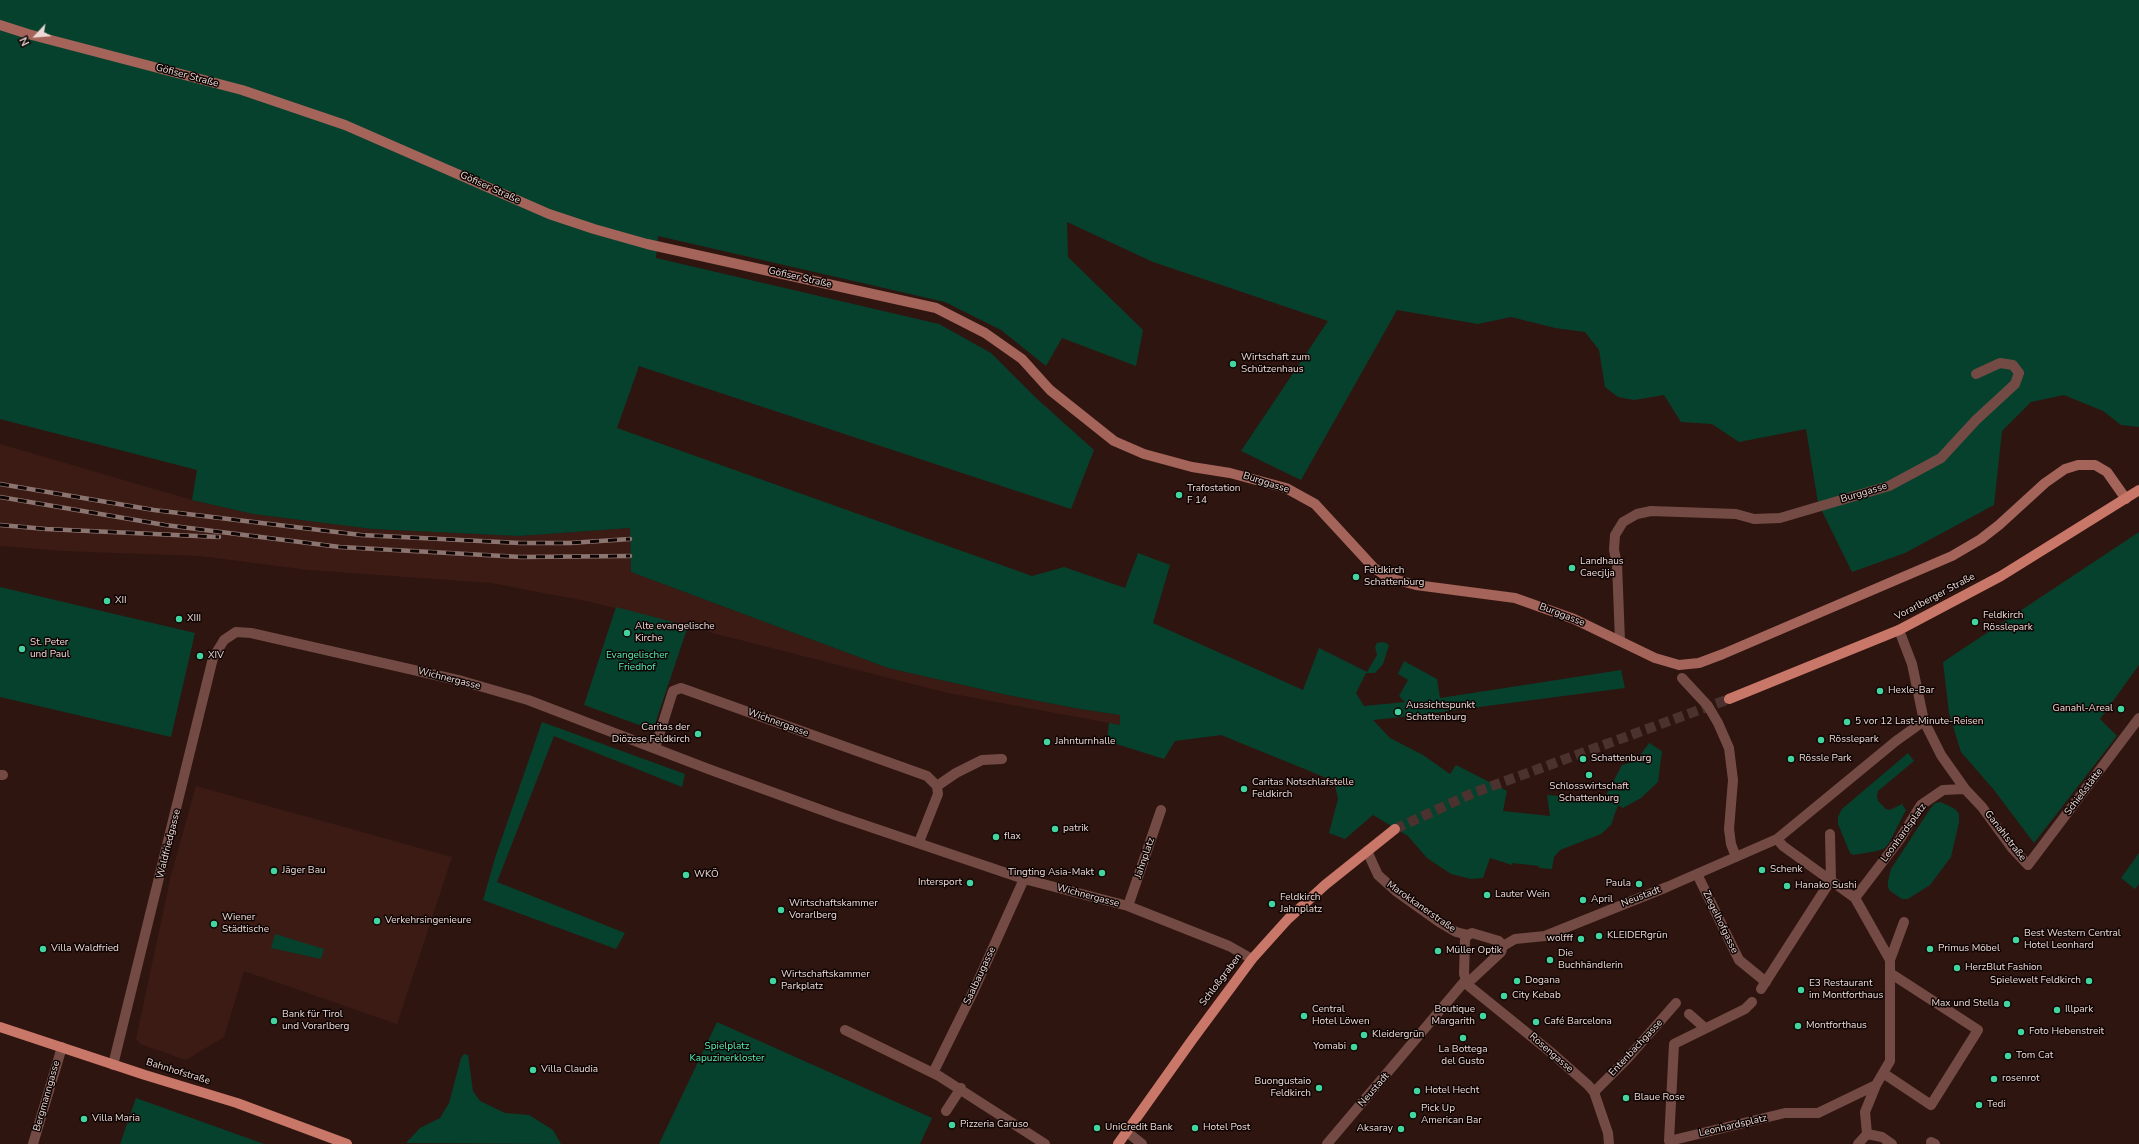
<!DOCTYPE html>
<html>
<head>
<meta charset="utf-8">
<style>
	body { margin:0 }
	#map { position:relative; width:2139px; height:1144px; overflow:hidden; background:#2f1510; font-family:"Nunito Sans",sans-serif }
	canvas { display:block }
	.north { position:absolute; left:16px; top:16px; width:40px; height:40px; -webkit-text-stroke:3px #0f0504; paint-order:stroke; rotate:244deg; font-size:11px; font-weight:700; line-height:16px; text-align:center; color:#ecd9d5 }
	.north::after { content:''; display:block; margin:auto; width:14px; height:18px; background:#ecd9d5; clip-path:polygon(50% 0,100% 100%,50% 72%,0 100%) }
</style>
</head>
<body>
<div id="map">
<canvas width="2139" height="1144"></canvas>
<div class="north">N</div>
</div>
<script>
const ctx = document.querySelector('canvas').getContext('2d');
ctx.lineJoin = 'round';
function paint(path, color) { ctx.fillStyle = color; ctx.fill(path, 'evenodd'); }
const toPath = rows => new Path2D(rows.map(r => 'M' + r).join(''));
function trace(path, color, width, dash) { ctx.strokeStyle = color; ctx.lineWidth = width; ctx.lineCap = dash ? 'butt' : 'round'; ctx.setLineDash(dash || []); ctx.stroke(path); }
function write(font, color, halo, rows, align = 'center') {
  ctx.font = font + ' "Nunito Sans",sans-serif'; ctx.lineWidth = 3; ctx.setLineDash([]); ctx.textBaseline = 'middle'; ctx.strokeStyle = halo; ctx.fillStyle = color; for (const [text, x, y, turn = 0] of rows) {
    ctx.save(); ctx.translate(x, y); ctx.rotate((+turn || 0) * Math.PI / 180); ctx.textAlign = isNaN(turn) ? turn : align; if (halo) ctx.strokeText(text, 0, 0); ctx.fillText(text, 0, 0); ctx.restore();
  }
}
paint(toPath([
	[0,444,192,500,253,514,372,529,519,536,630,528,631,572,888,668,1007,695,1080,709,1120,715,1120,725,948,693,591,602,491,583,309,570,200,556,64,551,0,546],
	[196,786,452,857,397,1024,244,971,224,1037,186,1060,140,1044,136,1039,171,875]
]), '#3c1b15');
paint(toPath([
	[0,0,2139,0,2139,427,2121,425,2103,411,2064,395,2031,402,2002,431,1994,505,1905,553,1852,572,1818,503,1806,429,1739,442,1712,424,1681,422,1664,395,1634,400,1618,397,1605,387,1599,350,1585,332,1555,328,1511,317,1478,324,1397,310,1301,480,1241,451,1328,321,1153,262,1067,222,1068,257,1143,330,1136,366,1062,338,1046,366,1001,330,945,302,658,236,656,258,939,324,991,353,1035,397,1094,450,1071,509,639,366,617,428,1032,576,1064,567,1125,588,1138,553,1170,565,1153,623,1303,690,1319,648,1367,672,1377,655,1375,647,1377,643,1384,642,1389,645,1383,664,1375,673,1366,673,1356,693,1364,706,1405,702,1399,696,1408,680,1398,674,1404,661,1437,679,1440,698,1621,670,1625,688,1433,713,1428,722,1420,715,1373,720,1390,738,1423,755,1450,774,1456,765,1507,791,1503,811,1550,816,1547,795,1604,799,1622,765,1636,761,1649,743,1662,751,1658,782,1641,798,1623,808,1618,805,1611,825,1601,834,1560,850,1554,857,1552,869,1539,868,1539,866,1512,863,1512,865,1490,858,1483,878,1471,879,1451,874,1427,858,1408,836,1373,815,1345,839,1329,833,1338,799,1334,781,1221,735,1175,741,1164,759,1107,741,1109,723,1120,725,1120,715,1080,709,1007,695,888,668,631,572,630,528,519,536,372,529,253,514,192,500,197,470,0,419],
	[2139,532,2139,665,2100,719,2117,736,2034,843,1994,790,1961,752,1949,713,1943,662],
	[0,587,195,633,171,737,0,697],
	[616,607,688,626,653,730,584,705],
	[542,722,685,774,682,787,554,736,497,882,625,933,616,949,483,900,496,855],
	[1908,753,1914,761,1878,791,1877,796,1878,801,1886,809,1890,810,1902,804,1906,810,1889,843,1885,848,1877,851,1853,855,1850,853,1838,824,1838,817,1842,809],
	[1941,802,1955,809,1959,814,1959,822,1951,857,1930,885,1908,899,1902,899,1890,891,1888,887,1888,881,1891,869,1930,809,1935,803],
	[2139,853,2139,884,2135,889,2121,878],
	[275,934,324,949,321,959,271,948],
	[717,1022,932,1118,920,1144,659,1144],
	[464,1054,468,1055,473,1091,480,1101,505,1113,529,1115,553,1130,561,1144,406,1143,420,1128,440,1118,449,1103,461,1058],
	[136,1098,264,1144,120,1144]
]), '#06412e');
trace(toPath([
	[1395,829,1473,793,1729,699]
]), '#4b322e', 10, [10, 5]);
trace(toPath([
	[1899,630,1912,664,1924,721,1941,755,1965,789,1982,807,2012,848,2028,865,2139,718],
	[1620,641,1617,564,1614,550,1615,535,1623,522,1637,514,1651,511,1736,514,1754,519,1780,518,1889,486,1941,458,1976,420,2015,384,2019,373,2013,365,2000,363,1976,374],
	[1682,678,1708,706,1718,723,1729,748,1733,780,1729,829,1731,844,1736,857],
	[655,748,673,691,681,688,927,776,937,786,938,794,919,842],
	[0,775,3,775],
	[937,786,956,773,982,760,1002,759],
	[1777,839,1783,846,1855,898,1890,960],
	[1367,851,1378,875,1397,892,1439,922,1456,932,1468,935],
	[1697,874,1739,960,1766,982],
	[1855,898,1900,839,1921,805,1943,790,1965,789],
	[1128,906,1161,810],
	[1466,980,1464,974,1465,939,1468,935,1472,933,1499,941,1503,946],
	[1464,982,1553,1054,1588,1085,1594,1092,1608,1133,1609,1144],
	[1761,989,1831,880,1830,834],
	[1752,1002,1745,1009,1674,1044,1669,1141,1785,1113,1818,1113,1876,1085],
	[1689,1014,1705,1028],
	[845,1030,939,1076,1045,1144],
	[113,1065,213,658,224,640,236,632,251,633,462,681,528,700,711,770,838,816,1024,879,1128,906,1229,946,1252,959],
	[933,1073,974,990,1024,879],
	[1883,1073,1931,1105,1978,1030,1890,973],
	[1594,1092,1627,1059,1676,1003],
	[946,1111,961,1088],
	[1127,1132,1142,1144],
	[1867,1134,1865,1112,1876,1085,1890,1061,1890,960,1904,922],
	[1931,1142,1935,1144],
	[33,1144,62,1047],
	[1327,1144,1464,982,1472,979,1501,952,1503,946,1515,939,1545,936,1667,887,1777,839,1896,741,1924,721],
	[1858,1144,1867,1134,1882,1137,1892,1144]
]), '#734b44', 10);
trace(toPath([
	[0,25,28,34,242,90,345,125,549,214,594,229,647,244,936,308,985,333,1022,359,1050,390,1114,441,1144,454,1192,467,1230,473,1286,488,1315,504,1374,568,1389,578,1416,585,1515,598,1574,619,1655,658,1679,665,1699,663,1723,654,1952,556,1981,539,1999,525,2045,483,2065,469,2078,465,2095,465,2107,472,2126,499]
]), '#a46459', 10);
trace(toPath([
	[1729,699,1899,630,2001,576,2139,490],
	[0,1027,145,1075,237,1103,347,1144],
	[1118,1144,1192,1040,1252,959,1288,919,1325,885,1395,829]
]), '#c97768', 10);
const rail = toPath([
	[0,484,154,510,361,535,520,543,570,543,630,539],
	[0,497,165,525,340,547,521,557,630,556],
	[0,525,46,529,219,537]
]);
trace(rail, '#8c7570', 4.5);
trace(rail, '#0f0504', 3, [9]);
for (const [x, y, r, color] of [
	[1233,364,4,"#43d4a0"],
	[1179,495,4,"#43d4a0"],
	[1572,568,4,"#43d4a0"],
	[1356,577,4,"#43d4a0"],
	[107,601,4,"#43d4a0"],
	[179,619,4,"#43d4a0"],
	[1975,622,4,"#43d4a0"],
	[627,633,4,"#43d4a0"],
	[22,649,4,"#43d4a0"],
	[200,656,4,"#43d4a0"],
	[1880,691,4,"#43d4a0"],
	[2121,709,4,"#43d4a0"],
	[1398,712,4,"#43d4a0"],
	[1847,722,4,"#43d4a0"],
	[698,734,4,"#43d4a0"],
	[1821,740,4,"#43d4a0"],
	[1047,742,4,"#43d4a0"],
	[1583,759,4,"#43d4a0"],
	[1791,759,4,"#43d4a0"],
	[1589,775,4,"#43d4a0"],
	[1244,789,4,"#43d4a0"],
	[1055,829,4,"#43d4a0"],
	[996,837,4,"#43d4a0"],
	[1762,870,4,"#43d4a0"],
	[274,871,4,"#43d4a0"],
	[1102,873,4,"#43d4a0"],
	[686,875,4,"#43d4a0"],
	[970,883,4,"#43d4a0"],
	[1639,884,4,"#43d4a0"],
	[1787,886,4,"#43d4a0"],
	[1487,895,4,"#43d4a0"],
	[1583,900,4,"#43d4a0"],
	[1272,904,4,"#43d4a0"],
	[781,910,4,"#43d4a0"],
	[377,921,4,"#43d4a0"],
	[214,924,4,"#43d4a0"],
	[1599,936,4,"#43d4a0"],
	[1581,939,4,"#43d4a0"],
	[2016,940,4,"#43d4a0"],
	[43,949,4,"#43d4a0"],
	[1930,949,4,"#43d4a0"],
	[1438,951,4,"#43d4a0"],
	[1550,960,4,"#43d4a0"],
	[1957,968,4,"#43d4a0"],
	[773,981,4,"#43d4a0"],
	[1517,981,4,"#43d4a0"],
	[2089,981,4,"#43d4a0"],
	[1801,990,4,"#43d4a0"],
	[1504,996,4,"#43d4a0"],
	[2007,1004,4,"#43d4a0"],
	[2057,1010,4,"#43d4a0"],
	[1304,1016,4,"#43d4a0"],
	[1483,1016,4,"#43d4a0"],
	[274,1021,4,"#43d4a0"],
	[1536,1022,4,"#43d4a0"],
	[1798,1026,4,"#43d4a0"],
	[2021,1032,4,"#43d4a0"],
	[1364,1035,4,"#43d4a0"],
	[1463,1038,4,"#43d4a0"],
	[1354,1047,4,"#43d4a0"],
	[2008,1056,4,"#43d4a0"],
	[533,1070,4,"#43d4a0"],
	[1994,1079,4,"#43d4a0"],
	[1319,1088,4,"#43d4a0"],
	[1417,1091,4,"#43d4a0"],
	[1626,1098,4,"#43d4a0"],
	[1979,1105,4,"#43d4a0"],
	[1413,1115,4,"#43d4a0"],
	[84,1119,4,"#43d4a0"],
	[952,1125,4,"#43d4a0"],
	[1097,1128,4,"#43d4a0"],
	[1195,1128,4,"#43d4a0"],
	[1401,1129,4,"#43d4a0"]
]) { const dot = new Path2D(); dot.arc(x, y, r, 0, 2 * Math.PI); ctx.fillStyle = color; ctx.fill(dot); trace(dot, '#0f0504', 1.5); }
write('10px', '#ecd9d5', '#0f0504', [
	["Göfiser Straße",187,76,15],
	["Göfiser Straße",490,188,24],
	["Göfiser Straße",800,278,13],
	["Burggasse",1266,483,18],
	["Burggasse",1864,493,-17],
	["Vorarlberger Straße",1935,597,-28],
	["Burggasse",1562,615,21],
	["Wichnergasse",449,679,14],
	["Wichnergasse",778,723,20],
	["Schießstätte",2084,792,-53],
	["Leonhardsplatz",1904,833,-54],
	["Ganahlstraße",2005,836,52],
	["Waldfriedgasse",169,844,-76],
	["Jahnplatz",1145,858,-71],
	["Wichnergasse",1088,896,15],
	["Neustadt",1641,897,-21],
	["Marokkanerstraße",1421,907,35],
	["Ziegelhofgasse",1720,922,64],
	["Saalbaugasse",980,976,-65],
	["Schloßgraben",1221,980,-53],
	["Entenbachgasse",1636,1048,-47],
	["Rosengasse",1551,1053,41],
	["Bahnhofstraße",178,1072,17],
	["Neustadt",1374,1090,-49],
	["Bergmanngasse",47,1096,-74],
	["Leonhardsplatz",1733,1126,-13]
]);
write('10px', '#ecd9d5', '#0f0504', [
	["Wirtschaft zum",1241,358],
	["Schützenhaus",1241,370],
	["Trafostation",1187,489],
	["F 14",1187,501],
	["Landhaus",1580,562],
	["Caecjlja",1580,574],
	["Feldkirch",1364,571],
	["Schattenburg",1364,583],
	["XII",115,601],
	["Feldkirch",1983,616],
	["Rösslepark",1983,628],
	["XIII",187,619],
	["Alte evangelische",635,627],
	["Kirche",635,639],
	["St. Peter",30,643],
	["und Paul",30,655],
	["XIV",208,656],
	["Hexle-Bar",1888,691],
	["Aussichtspunkt",1406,706],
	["Schattenburg",1406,718],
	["Ganahl-Areal",2113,709,"right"],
	["5 vor 12 Last-Minute-Reisen",1855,722],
	["Caritas der",690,728,"right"],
	["Diözese Feldkirch",690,740,"right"],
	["Rösslepark",1829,740],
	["Jahnturnhalle",1055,742],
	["Schattenburg",1591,759],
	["Rössle Park",1799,759],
	["Caritas Notschlafstelle",1252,783],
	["Feldkirch",1252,795],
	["Schlosswirtschaft",1589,787,"center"],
	["Schattenburg",1589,799,"center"],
	["patrik",1063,829],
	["flax",1004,837],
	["Schenk",1770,870],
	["Jäger Bau",282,871],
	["Tingting Asia-Makt",1094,873,"right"],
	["WKÖ",694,875],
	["Intersport",962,883,"right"],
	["Paula",1631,884,"right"],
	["Hanako Sushi",1795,886],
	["Lauter Wein",1495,895],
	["Feldkirch",1280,898],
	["Jahnplatz",1280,910],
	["April",1591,900],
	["Wirtschaftskammer",789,904],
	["Vorarlberg",789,916],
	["Wiener",222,918],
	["Städtische",222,930],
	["Verkehrsingenieure",385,921],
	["Best Western Central",2024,934],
	["Hotel Leonhard",2024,946],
	["KLEIDERgrün",1607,936],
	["wolfff",1573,939,"right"],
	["Villa Waldfried",51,949],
	["Primus Möbel",1938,949],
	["Müller Optik",1446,951],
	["Die",1558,954],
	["Buchhändlerin",1558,966],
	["HerzBlut Fashion",1965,968],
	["Wirtschaftskammer",781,975],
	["Parkplatz",781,987],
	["Dogana",1525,981],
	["Spielewelt Feldkirch",2081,981,"right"],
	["E3 Restaurant",1809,984],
	["im Montforthaus",1809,996],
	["City Kebab",1512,996],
	["Max und Stella",1999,1004,"right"],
	["Central",1312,1010],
	["Hotel Löwen",1312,1022],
	["Boutique",1475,1010,"right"],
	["Margarith",1475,1022,"right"],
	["Illpark",2065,1010],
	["Bank für Tirol",282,1015],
	["und Vorarlberg",282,1027],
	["Café Barcelona",1544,1022],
	["Montforthaus",1806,1026],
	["Foto Hebenstreit",2029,1032],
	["Kleidergrün",1372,1035],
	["Yomabi",1346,1047,"right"],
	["La Bottega",1463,1050,"center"],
	["del Gusto",1463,1062,"center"],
	["Tom Cat",2016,1056],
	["Villa Claudia",541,1070],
	["rosenrot",2002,1079],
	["Buongustaio",1311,1082,"right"],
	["Feldkirch",1311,1094,"right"],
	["Hotel Hecht",1425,1091],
	["Blaue Rose",1634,1098],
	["Tedi",1987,1105],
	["Pick Up",1421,1109],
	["American Bar",1421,1121],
	["Villa Maria",92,1119],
	["Pizzeria Caruso",960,1125],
	["UniCredit Bank",1105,1128],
	["Hotel Post",1203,1128],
	["Aksaray",1393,1129,"right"]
], 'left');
write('10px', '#53f1b7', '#0f0504', [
	["Evangelischer",637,656],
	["Friedhof",637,668],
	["Spielplatz",727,1047],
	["Kapuzinerkloster",727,1059]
]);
</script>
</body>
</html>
